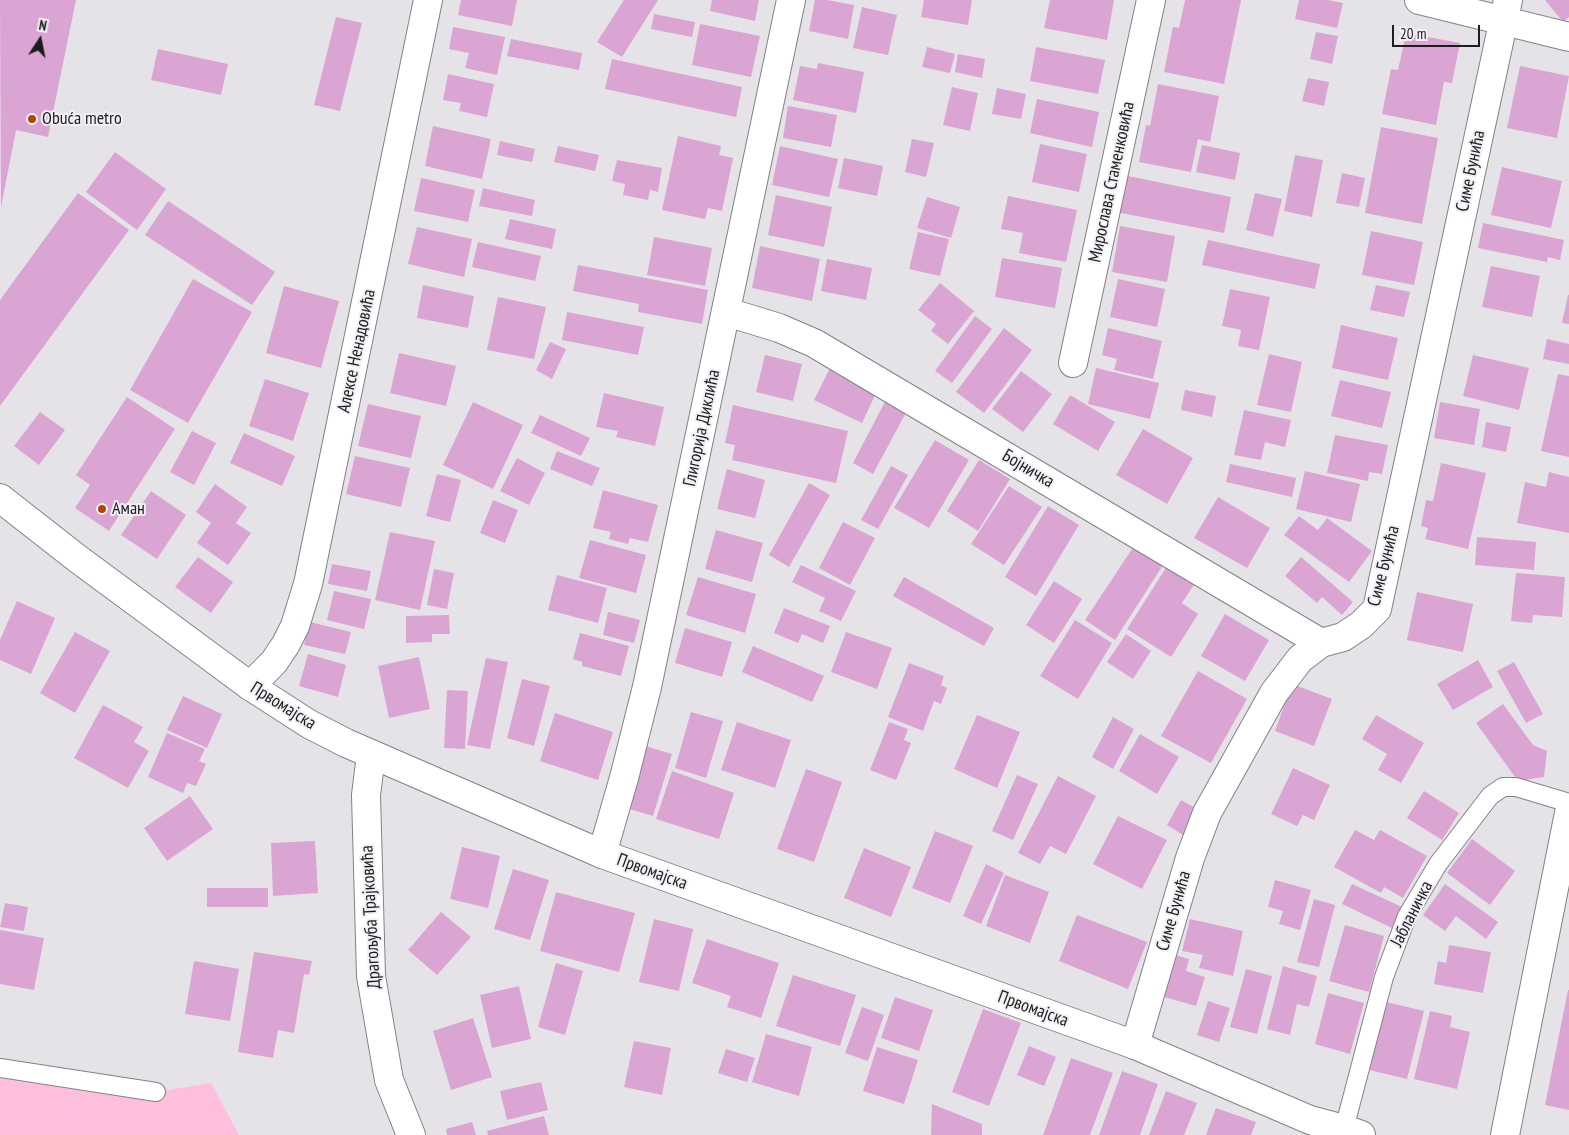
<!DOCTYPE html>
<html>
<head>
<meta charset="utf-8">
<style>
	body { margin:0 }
	#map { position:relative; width:1569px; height:1135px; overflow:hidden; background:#e6e3e8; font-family:"PT Sans Narrow",sans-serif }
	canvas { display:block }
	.north { position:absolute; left:15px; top:15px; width:50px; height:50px; -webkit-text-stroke:4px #f3f0f5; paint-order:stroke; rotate:11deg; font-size:14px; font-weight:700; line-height:20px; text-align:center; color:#1d1c1e }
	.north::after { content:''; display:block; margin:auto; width:18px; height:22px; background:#1d1c1e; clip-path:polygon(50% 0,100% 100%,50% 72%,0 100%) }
	.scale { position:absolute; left:1392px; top:25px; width:88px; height:22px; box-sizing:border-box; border:2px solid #1d1c1e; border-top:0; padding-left:6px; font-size:15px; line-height:18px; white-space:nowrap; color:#1d1c1e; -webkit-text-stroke:4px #f3f0f5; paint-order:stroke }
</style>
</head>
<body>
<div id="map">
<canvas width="1569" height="1135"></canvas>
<div class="north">N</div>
<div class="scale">20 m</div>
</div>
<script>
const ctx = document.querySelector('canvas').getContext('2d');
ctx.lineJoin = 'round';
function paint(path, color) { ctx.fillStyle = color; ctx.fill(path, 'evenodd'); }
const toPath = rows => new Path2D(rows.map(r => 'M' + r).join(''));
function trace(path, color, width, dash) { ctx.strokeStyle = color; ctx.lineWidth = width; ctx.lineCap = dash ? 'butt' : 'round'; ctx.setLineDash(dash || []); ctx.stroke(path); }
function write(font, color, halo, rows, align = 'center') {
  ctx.font = font + ' "PT Sans Narrow",sans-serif'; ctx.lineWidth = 4; ctx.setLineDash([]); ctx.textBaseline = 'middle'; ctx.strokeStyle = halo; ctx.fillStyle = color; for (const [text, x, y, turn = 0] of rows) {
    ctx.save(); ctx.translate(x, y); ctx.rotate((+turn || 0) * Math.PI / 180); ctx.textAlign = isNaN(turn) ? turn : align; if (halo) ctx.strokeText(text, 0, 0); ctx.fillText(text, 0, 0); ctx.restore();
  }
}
paint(toPath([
	[0,1068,155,1092,211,1083,239,1135,0,1135]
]), '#febfdc');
paint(toPath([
	[0,0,76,0,48,137,16,130,1,207],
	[461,0,517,0,512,26,458,15],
	[624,0,658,0,622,57,597,42],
	[712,0,759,0,755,21,710,11],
	[815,0,827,0,854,5,848,39,809,31],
	[924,0,972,0,968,25,921,17],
	[1050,0,1114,0,1107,40,1044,28],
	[1185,0,1241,0,1224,84,1164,72,1173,27,1179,28],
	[1299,0,1328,0,1343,3,1337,28,1295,19],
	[1545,0,1569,0,1569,17,1563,22],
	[862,7,897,15,888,55,853,48],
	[654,14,695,22,692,37,651,29],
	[336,17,362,23,340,111,314,105],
	[700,24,760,36,751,77,692,65],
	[453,27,505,37,497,75,465,68,469,53,449,49],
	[1316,32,1338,36,1332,64,1310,59],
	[1406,33,1460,43,1452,83,1444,82,1436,125,1382,114,1391,69,1398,70],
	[511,39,582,53,579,70,507,56],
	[927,47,955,54,950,73,922,67],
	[1036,47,1105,60,1098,94,1030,81],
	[158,49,228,64,221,95,151,80],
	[958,54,985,59,982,78,955,72],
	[612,59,742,87,736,117,605,89],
	[818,63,864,72,856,113,793,100,800,66,817,69],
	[1520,66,1569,76,1557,138,1507,128],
	[448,74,494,84,487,117,459,111,461,103,443,100],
	[1308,78,1329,82,1324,106,1302,101],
	[1158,84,1219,96,1210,142,1198,139,1191,172,1139,162,1146,125,1150,126],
	[952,87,978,93,970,131,943,125],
	[997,88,1026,94,1021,119,992,114],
	[1037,99,1099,112,1092,147,1030,133],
	[788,106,837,115,831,147,783,138],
	[433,126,491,139,482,179,425,166],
	[1381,127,1438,138,1422,224,1365,213],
	[678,136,721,146,719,155,733,158,722,211,708,208,705,219,662,210],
	[912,139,934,143,926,177,905,172],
	[500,141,535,149,532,162,497,155],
	[1040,144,1087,154,1079,192,1032,182],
	[1202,145,1240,153,1235,180,1196,172],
	[558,146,599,155,595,171,554,162],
	[780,146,838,159,829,197,772,185],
	[115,152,166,189,137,230,86,192],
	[1295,155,1323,160,1312,217,1284,211],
	[844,158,883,166,877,196,838,188],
	[617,160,662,168,658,192,650,190,648,200,623,195,625,184,612,181],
	[1502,167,1562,181,1551,228,1491,215],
	[1342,173,1365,178,1359,207,1336,203],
	[1123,175,1231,197,1224,233,1116,212],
	[421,178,475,190,468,222,414,211],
	[483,188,535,200,532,216,479,206],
	[78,193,129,230,0,406,0,300],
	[1255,193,1282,199,1273,237,1246,230],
	[776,195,832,207,824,247,768,235],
	[1008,196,1077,210,1066,262,1019,253,1023,233,1001,229],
	[927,197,960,207,951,238,917,228],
	[168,201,275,272,252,305,145,235],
	[510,219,556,229,552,249,505,239],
	[1483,223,1564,240,1560,260,1548,257,1547,262,1478,248],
	[1120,226,1175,236,1167,282,1112,272],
	[417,227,472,239,464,277,408,264],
	[1371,231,1423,242,1414,285,1362,275],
	[918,232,949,239,940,276,909,269],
	[654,237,712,248,705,286,647,275],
	[1208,240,1320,264,1315,289,1202,265],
	[478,242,541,256,535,281,472,267],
	[760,246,820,259,812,301,752,288],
	[1002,258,1062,268,1055,308,995,297],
	[827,259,872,268,866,300,821,291],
	[578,265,708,290,702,324,638,312,639,304,573,291],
	[1491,266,1540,276,1532,317,1482,307],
	[193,279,252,312,188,423,130,390],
	[1118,279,1165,289,1157,327,1110,317],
	[940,283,974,311,948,344,931,331,936,324,918,310],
	[423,285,474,296,468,328,417,318],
	[1376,285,1410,292,1404,317,1370,310],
	[284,286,339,301,321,368,266,353],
	[1230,289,1270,297,1259,350,1238,346,1241,330,1222,326],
	[1568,295,1569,295,1569,324,1562,323],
	[498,297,546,307,534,359,487,350],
	[567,312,644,327,638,355,562,340],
	[975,316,992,329,952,383,935,371],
	[1341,325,1398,338,1388,380,1332,368],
	[1004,328,1032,350,984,413,956,392],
	[1108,328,1162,341,1153,379,1114,370,1117,359,1102,355],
	[1547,339,1569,344,1569,364,1543,359],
	[550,342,566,349,552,379,536,370],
	[399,353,456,366,446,406,390,393],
	[1269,354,1302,362,1291,412,1257,405],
	[765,355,802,364,793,401,756,392],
	[1473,355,1529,368,1519,410,1463,396],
	[830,368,877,391,862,423,814,400],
	[1096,368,1159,383,1150,419,1088,404],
	[1021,371,1052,394,1023,432,992,409],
	[1558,374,1569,376,1569,457,1541,451],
	[265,379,309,393,293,441,249,426],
	[1340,380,1391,392,1382,428,1331,416],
	[1185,390,1216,396,1212,417,1181,410],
	[604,393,664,407,655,446,616,437,618,431,596,427],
	[1070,395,1115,422,1098,451,1053,424],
	[888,396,909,407,873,474,853,463],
	[127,397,175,429,109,531,75,508,90,485,76,475],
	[473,402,523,425,493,489,443,465],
	[1440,402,1480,409,1474,445,1434,438],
	[368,404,421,416,411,458,358,446],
	[733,405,848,431,836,483,732,460,735,445,725,443],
	[1244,410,1291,420,1285,447,1265,442,1261,460,1234,455],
	[40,412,65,430,39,465,14,446],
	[540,415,590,438,581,456,531,433],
	[1486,422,1511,427,1506,452,1482,447],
	[1143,429,1193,458,1167,504,1116,475],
	[192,431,216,443,194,485,170,472],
	[244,433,295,456,282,486,230,463],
	[1335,435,1388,445,1382,474,1369,472,1368,481,1327,473],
	[935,440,969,460,929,528,894,508],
	[557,451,600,468,592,486,550,469],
	[355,456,410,468,401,507,346,494],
	[517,458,545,473,529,505,500,491],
	[979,460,1010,479,978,531,947,511],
	[1441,463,1486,473,1468,549,1425,539,1428,528,1421,526,1426,500,1433,501],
	[1230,464,1296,478,1292,497,1226,482],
	[891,466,908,475,878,529,861,520],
	[727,469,765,480,755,518,717,509],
	[1305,471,1360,484,1351,522,1296,509],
	[1549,472,1569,477,1569,533,1517,523,1525,482,1546,487],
	[437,474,461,480,450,522,426,516],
	[809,483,830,495,789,567,769,555],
	[215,484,247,507,236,523,251,533,228,565,197,543,211,523,196,512],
	[1009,486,1042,507,1004,565,971,544],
	[603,490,658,505,648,542,630,538,628,544,609,539,611,532,593,528],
	[151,491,186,515,157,559,121,535],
	[1218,497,1270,528,1247,568,1194,538],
	[493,500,518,510,505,543,480,533],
	[1048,506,1079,525,1036,596,1005,577],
	[1299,516,1318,530,1327,518,1372,551,1349,582,1284,535],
	[843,522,875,538,850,585,819,568],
	[716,530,763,543,752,582,705,569],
	[390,532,435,541,420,610,375,600],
	[1477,537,1536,542,1534,570,1475,565],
	[590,540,646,555,636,593,579,578],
	[1134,546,1163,565,1115,640,1085,620],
	[198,557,233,582,211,613,175,587],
	[1301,557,1353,602,1342,615,1322,597,1317,603,1285,576],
	[1171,560,1199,577,1182,603,1198,614,1171,657,1127,629],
	[332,564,371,571,367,591,328,584],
	[801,565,856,591,841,621,819,611,825,598,792,582],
	[434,569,454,573,447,609,427,605],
	[1516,573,1565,577,1562,617,1533,615,1532,623,1511,621],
	[557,575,607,588,598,623,548,610],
	[698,577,756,594,745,633,686,615],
	[904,577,994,628,984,646,893,596],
	[1054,581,1082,599,1054,643,1026,625],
	[334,591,371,599,364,629,327,620],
	[1417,592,1473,604,1463,652,1407,640],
	[17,601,55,618,31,674,0,660,0,640],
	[784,608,830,626,823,643,802,634,798,643,774,633],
	[608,612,640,620,634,643,603,635],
	[1225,614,1269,640,1245,681,1201,656],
	[449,615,450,634,432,634,432,642,406,643,406,616],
	[1075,620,1112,643,1078,699,1040,676],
	[310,622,351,632,345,654,304,645],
	[685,628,732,642,722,677,675,663],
	[75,632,110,651,75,713,40,693],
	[846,632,892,648,877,689,831,672],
	[580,633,629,646,621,676,582,666,582,662,573,659],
	[1126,634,1151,651,1133,679,1107,662],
	[753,646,824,676,812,702,742,672],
	[308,654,346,665,338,697,299,686],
	[419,657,430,709,389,718,378,666],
	[486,658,508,662,490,749,467,745],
	[1478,660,1493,687,1453,710,1437,684],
	[1514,662,1543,714,1526,723,1497,671],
	[909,663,944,676,941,685,947,688,941,704,934,701,923,731,888,717],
	[1198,671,1247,699,1211,763,1161,736],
	[522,679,550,686,534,746,507,738],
	[1292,684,1332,699,1314,746,1275,731],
	[447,690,468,691,465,749,444,748],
	[183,696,222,714,207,748,167,730],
	[1503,704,1533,745,1547,751,1544,777,1518,781,1476,723],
	[103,705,143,727,134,742,149,751,128,788,74,758],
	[691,712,723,721,706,778,675,768],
	[555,713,613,732,598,780,540,761],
	[977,715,1020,732,997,788,954,769],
	[1376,715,1424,743,1401,783,1378,770,1387,754,1362,739],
	[1113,717,1134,729,1113,769,1092,757],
	[737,722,791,740,775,788,721,770],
	[889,722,908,729,904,740,911,743,896,780,870,770],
	[167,733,205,749,199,761,206,764,196,786,187,783,183,793,148,777],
	[1140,734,1179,757,1157,794,1119,771],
	[642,745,672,754,653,816,623,807],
	[1293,768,1330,785,1314,820,1303,815,1297,826,1271,814],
	[806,769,842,782,814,862,777,849],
	[672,771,734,793,719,839,656,819],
	[1017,775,1038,784,1013,840,992,831],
	[1058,776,1096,796,1066,854,1050,846,1040,864,1018,853],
	[1424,791,1459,813,1442,840,1407,818],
	[190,796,213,829,167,861,144,828],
	[1181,800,1201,811,1186,837,1167,825],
	[1118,816,1167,840,1142,889,1093,864],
	[1355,830,1374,840,1380,830,1427,856,1403,898,1384,887,1381,893,1334,867],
	[935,831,973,846,950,903,912,888],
	[1472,839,1515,871,1490,905,1447,873],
	[315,841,318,893,273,896,271,843],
	[462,847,500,856,488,908,450,899],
	[864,848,911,867,891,917,844,898],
	[986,864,1004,873,981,924,963,916],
	[513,869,549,880,530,940,494,929],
	[1005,875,1049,892,1030,943,986,926],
	[1275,880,1311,890,1300,930,1279,924,1283,911,1268,907],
	[1352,884,1402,907,1392,928,1342,904],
	[1445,884,1498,922,1486,939,1456,916,1445,931,1423,915],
	[207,888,268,888,268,907,207,907],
	[556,892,635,913,619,972,540,951],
	[1314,899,1335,905,1319,967,1297,962],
	[5,903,28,907,24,931,0,927],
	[441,912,471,937,437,975,408,950],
	[1077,915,1147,942,1128,989,1059,961],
	[654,919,693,929,679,991,639,982],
	[1190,919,1243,931,1233,976,1199,968,1203,955,1182,951],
	[1345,925,1384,936,1369,992,1329,981],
	[0,930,44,938,34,990,0,984],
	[707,939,779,963,761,1018,727,1007,731,996,692,983],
	[1449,945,1491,952,1483,993,1434,984,1438,961,1446,963],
	[254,952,312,961,309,975,304,974,294,1033,278,1030,273,1058,238,1052],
	[1169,953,1189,959,1186,971,1205,977,1196,1006,1157,995],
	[194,961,239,969,230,1021,185,1014],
	[556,963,583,971,565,1035,538,1027],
	[1283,966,1317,976,1309,1007,1297,1004,1290,1035,1267,1029],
	[1246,969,1272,976,1257,1034,1230,1027],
	[793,975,856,995,840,1046,776,1026],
	[519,986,531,1039,492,1048,480,995],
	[1568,990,1569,990,1569,1110,1545,1105],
	[1328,993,1364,1003,1350,1054,1315,1044],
	[895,997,933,1010,919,1051,881,1038],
	[1208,1001,1230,1008,1219,1042,1197,1035],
	[1382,1001,1424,1011,1407,1079,1365,1069],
	[862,1007,884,1015,868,1061,845,1053],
	[983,1009,1021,1023,989,1106,952,1092],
	[1430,1011,1452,1016,1450,1027,1470,1032,1457,1089,1414,1079],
	[473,1018,492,1077,451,1090,433,1031],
	[766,1034,812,1047,799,1096,752,1082],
	[634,1041,671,1048,662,1095,624,1087],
	[1029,1046,1056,1057,1044,1086,1017,1075],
	[877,1047,918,1060,904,1104,863,1091],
	[726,1049,755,1058,747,1082,718,1073],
	[1071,1058,1113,1073,1090,1135,1043,1135],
	[1122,1071,1158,1084,1140,1135,1099,1135],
	[541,1082,548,1110,507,1120,500,1091],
	[1166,1091,1197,1103,1184,1135,1149,1135],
	[932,1104,982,1124,982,1135,931,1135],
	[1216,1108,1256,1122,1251,1135,1206,1135],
	[544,1116,549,1135,488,1135,487,1131],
	[472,1122,476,1135,447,1135,446,1129]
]), '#dba5d3');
const service = toPath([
	[0,1068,156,1092],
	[1344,1129,1384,977,1407,916,1438,864,1490,796,1503,787,1516,787,1569,803]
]);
const minor = toPath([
	[1419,0,1569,37],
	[727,312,779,328,814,343,1321,643],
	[1073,363,1151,0],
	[250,686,274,662,286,644,295,626,308,584,428,0],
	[371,755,366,795,371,976,389,1080,411,1135],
	[602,854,624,778,647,687,791,0],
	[1135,1045,1190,858,1207,813,1274,693,1300,659,1321,643,1343,637,1361,625,1377,609,1508,0]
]);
const tertiary = toPath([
	[1505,1135,1569,813]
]);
const secondary = toPath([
	[0,498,78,559,250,686,309,724,346,743,602,854,1135,1045,1310,1120,1344,1129,1361,1135]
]);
trace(service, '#848185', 20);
trace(minor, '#848185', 30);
trace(tertiary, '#848185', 30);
trace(secondary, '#848185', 30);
trace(service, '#fff', 18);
trace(minor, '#fff', 28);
trace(tertiary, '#fff', 28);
trace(secondary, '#fff', 28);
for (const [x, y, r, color] of [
	[32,119,5,"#aa480e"],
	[102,509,5,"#aa480e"]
]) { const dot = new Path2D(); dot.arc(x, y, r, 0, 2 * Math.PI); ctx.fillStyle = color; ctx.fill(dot); trace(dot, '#f3f0f5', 2); }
write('18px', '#1d1c1e', '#f3f0f5', [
	["Obuća metro",42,119],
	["Аман",112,509]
], 'left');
write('18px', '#1d1c1e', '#f3f0f5', [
	["Симе Бунића",1471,171,-78],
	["Мирослава Стаменковића",1112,182,-78],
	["Алексе Ненадовића",357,351,-78],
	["Глигорија Диклића",702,428,-78],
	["Бојничка",1028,469,31],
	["Симе Бунића",1384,566,-76],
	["Првомајска",283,706,32],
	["Првомајска",652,872,20],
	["Симе Бунића",1174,911,-74],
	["Јабланичка",1412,914,-63],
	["Драгољуба Трајковића",371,917,-93],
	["Првомајска",1033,1009,20]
]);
</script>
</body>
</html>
